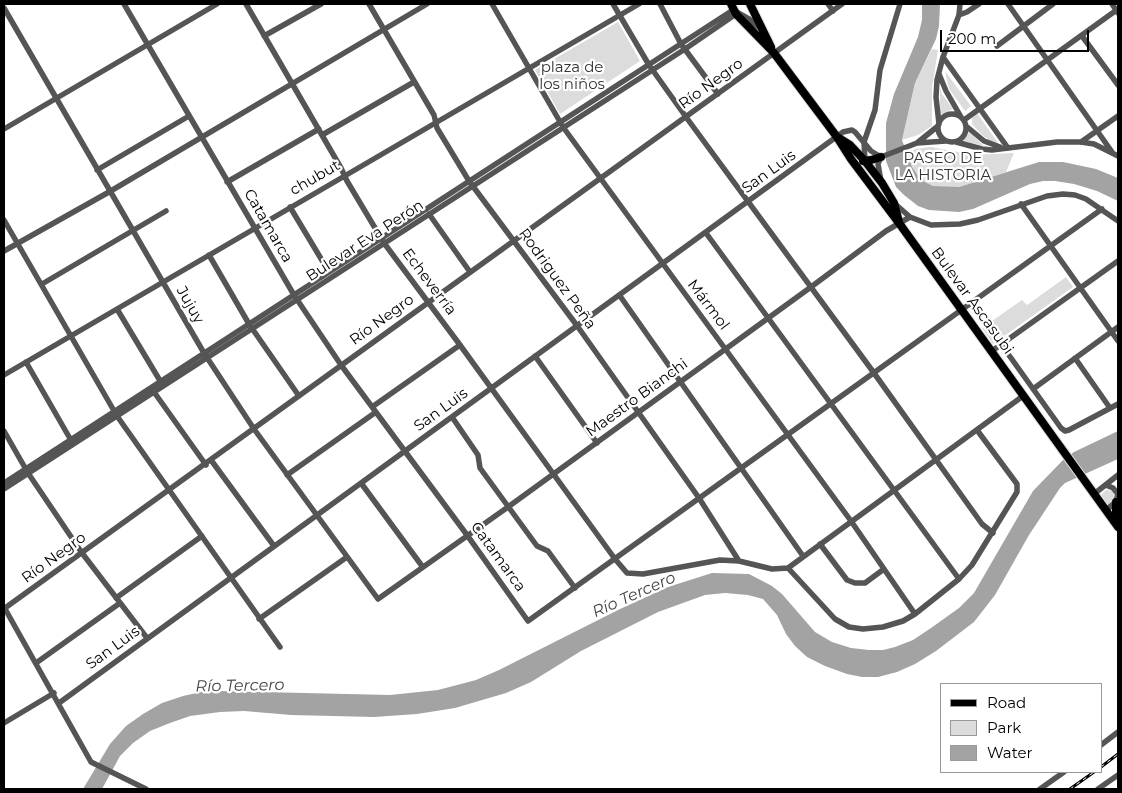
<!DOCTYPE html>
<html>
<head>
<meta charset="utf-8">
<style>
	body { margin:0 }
	#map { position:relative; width:1122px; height:793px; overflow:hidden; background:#fff; font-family:Montserrat,sans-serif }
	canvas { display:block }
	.frame { position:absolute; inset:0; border:5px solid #000; pointer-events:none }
	.legend { position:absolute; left:940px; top:683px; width:162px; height:90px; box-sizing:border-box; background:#fff; border:1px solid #999; margin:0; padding:6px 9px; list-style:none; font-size:15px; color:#000 }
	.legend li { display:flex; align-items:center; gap:10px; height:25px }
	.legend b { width:25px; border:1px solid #999 }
	.scale { position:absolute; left:940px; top:30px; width:149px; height:22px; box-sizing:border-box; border:2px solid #000; border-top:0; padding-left:6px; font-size:15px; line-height:18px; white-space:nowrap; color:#000; -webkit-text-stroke:4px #fff; paint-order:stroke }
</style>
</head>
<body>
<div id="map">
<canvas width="1122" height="793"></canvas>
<div class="frame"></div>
<ul class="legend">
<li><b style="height:6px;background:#000"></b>Road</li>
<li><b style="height:14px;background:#dcdcdc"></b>Park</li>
<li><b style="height:14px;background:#a3a3a3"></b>Water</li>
</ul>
<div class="scale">200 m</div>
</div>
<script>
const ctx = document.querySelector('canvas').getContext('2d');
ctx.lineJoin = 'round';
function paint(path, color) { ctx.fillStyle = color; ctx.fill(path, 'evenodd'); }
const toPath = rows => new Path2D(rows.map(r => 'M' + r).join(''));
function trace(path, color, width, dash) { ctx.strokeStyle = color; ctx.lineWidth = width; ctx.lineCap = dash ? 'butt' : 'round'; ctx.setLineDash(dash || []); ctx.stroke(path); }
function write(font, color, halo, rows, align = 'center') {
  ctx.font = font + ' Montserrat,sans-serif'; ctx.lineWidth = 4.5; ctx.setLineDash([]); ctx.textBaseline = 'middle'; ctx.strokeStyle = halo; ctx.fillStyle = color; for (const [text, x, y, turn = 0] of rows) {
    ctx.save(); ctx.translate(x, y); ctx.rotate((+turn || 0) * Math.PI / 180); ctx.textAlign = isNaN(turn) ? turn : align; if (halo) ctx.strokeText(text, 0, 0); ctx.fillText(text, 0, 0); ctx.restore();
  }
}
paint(toPath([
	[618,22,640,61,560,114,535,70],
	[932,49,938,50,932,88,932,126,918,135,902,140,915,83],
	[945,71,971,106,965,111,949,89],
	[940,87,942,94,953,109,940,115],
	[977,113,998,143,991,142,982,135,972,124,972,118],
	[969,132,984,146,963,141],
	[931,147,974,155,1014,153,1006,172,959,187,948,187,933,186,921,180,912,167,907,155,915,149],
	[1066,277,1073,287,993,344,982,328,1022,300,1027,305],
	[1106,490,1112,491,1115,495,1115,500,1108,505,1101,495]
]), '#dcdcdc');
paint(toPath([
	[922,4,940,4,939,26,936,39,915,83,902,140,912,167,921,180,933,186,959,187,1039,162,1063,162,1096,169,1118,178,1118,201,1097,191,1074,184,1055,181,1043,181,1030,184,973,209,959,212,929,210,918,206,904,195,896,187,886,161,886,123,894,94,918,37,922,20],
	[1118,431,1118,459,1065,483,1060,488,1029,535,995,595,974,622,936,651,915,664,897,672,878,677,862,677,847,674,825,666,807,657,795,646,786,634,777,615,763,599,748,595,725,593,705,595,658,612,581,651,531,682,506,693,455,708,417,714,374,717,291,715,244,711,220,712,190,716,170,723,150,731,133,743,120,756,102,789,83,789,110,744,126,726,143,714,162,703,183,696,201,692,219,691,390,695,438,690,476,680,499,670,618,610,668,587,712,573,749,574,772,586,782,594,815,632,832,642,851,648,869,650,883,650,895,647,913,640,931,628,959,608,974,593,1033,491,1063,460,1074,452]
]), '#a3a3a3');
const major = toPath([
	[731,4,736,14,774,53,837,137,851,159,899,223,1118,527],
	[750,4,771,47],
	[837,137,850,145,865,161,882,183,894,203,899,222],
	[863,161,871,160,881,157],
	[1116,523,1116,502]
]);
trace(major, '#dbdbdb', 10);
trace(toPath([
	[124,4,294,295,341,365,467,535,528,621,1102,209],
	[246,4,341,168,347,181,384,243,460,345,615,559,627,573,643,574,720,560,739,561,772,569,788,568],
	[369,4,434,115,437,128,469,181,578,327,699,498,739,561],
	[492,4,563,127,851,521,915,614],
	[613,4,649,65,686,117,874,373,982,524,993,533],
	[660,4,681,44,718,94],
	[828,4,833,11],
	[1008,4,1112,152],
	[1112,4,1118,13],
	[4,8,204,353,254,429,378,599,508,507,811,287,886,231,910,217],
	[959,15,967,12,979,4],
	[264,36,321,4],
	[1082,36,1118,85],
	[997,46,1053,4],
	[943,57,1008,148],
	[939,74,946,91,961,117],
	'938 128a14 14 0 1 1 28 0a14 14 0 1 1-28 0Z',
	[964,120,1118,9],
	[939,124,936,97,937,80,943,57,959,15,960,4],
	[966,126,984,141,1000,147],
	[4,129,217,4],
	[322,135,414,82],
	[956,142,982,149,992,150,1057,142,1081,142,1094,144,1118,156],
	[1081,142,1118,116],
	[917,143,938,126],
	[881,157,917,143,946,141],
	[881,157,878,164,881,181],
	[865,161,864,142,875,110,880,70,900,4],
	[97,170,189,116],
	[227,182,319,129],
	[894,203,910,217,931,225,960,224,978,220,1047,196,1063,194,1075,195,1086,199,1118,221],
	[1021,204,1118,341],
	[290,207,329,272],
	[429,214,470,272],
	[4,220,117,416,280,647],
	[706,233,959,579],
	[4,251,109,192,427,4],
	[209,255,249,324,299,396],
	[42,284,166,211],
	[620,296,803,556],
	[117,309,162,384],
	[1001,344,1061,428,1065,431,1069,430,1118,404],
	[992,351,1118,261],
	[535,356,597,443],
	[1075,358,1110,408],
	[26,362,72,442],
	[4,375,639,4],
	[1033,389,1118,327],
	[154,392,206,465],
	[372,407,460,345],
	[452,417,478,455,480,468,537,546,548,551,575,588],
	[4,431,28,473,82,553,147,638],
	[211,460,274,546],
	[287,475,376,412],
	[4,483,733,10,749,19,760,28],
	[361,483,422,566],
	[1106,485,1113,488,1118,494],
	[4,489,685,49,736,14,736,12],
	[1094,494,1118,475],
	[1106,510,1116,502,1118,494],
	[820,544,847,580,855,583,865,583,884,569],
	[788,568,835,619,849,627,863,629,883,627,903,621,915,614,959,579,972,565,1017,492,1017,484,977,430],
	[788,568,1023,396],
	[116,598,202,536],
	[4,607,91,762,146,789],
	[5,608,842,4],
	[259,619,347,557],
	[36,663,120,603],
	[59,703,843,132,852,130,855,132,871,151,881,157],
	[4,723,54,693],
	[1101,745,1118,732],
	[1040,789,1064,772],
	[1098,789,1118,775]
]), '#555', 5.5);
trace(major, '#000', 8);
const rail = toPath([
	[1101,767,1118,754],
	[1070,789,1094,772]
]);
trace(rail, '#000', 3);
trace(rail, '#fff', 1, [4]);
write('15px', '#333', '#fff', [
	["plaza de",572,68],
	["los niños",572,85],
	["PASEO DE",943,159],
	["LA HISTORIA",943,176]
]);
write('15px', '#000', '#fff', [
	["Río Negro",711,84,-36],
	["San Luis",769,172,-36],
	["chubut",315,178,-30],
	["Catamarca",268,226,60],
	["Bulevar Eva Perón",365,241,-33],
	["Rodriguez Peña",557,279,54],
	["Echeverría",429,282,53],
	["Bulevar Ascasubi",972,301,54],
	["Jujuy",190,305,60],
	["Mármol",708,305,53],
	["Río Negro",382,320,-36],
	["Maestro Bianchi",637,398,-36],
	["San Luis",441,410,-36],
	["Catamarca",498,557,54],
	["Río Negro",54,558,-36],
	["San Luis",113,648,-36]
]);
write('italic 16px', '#444', '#fff', [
	["Río Tercero",634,595,-24],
	["Río Tercero",240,686,-1]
]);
</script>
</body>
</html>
